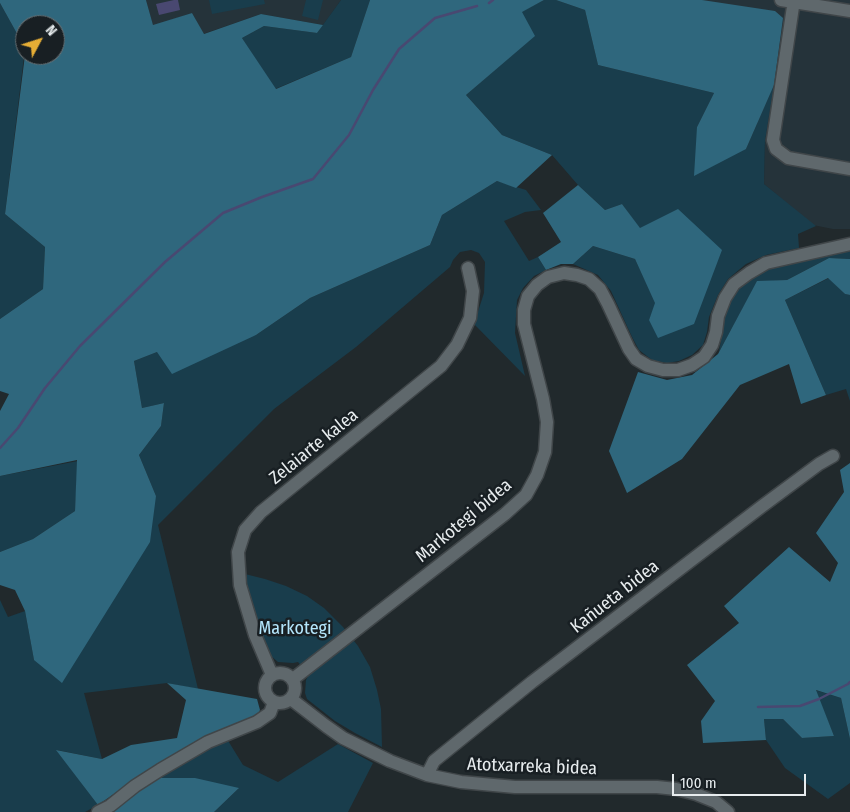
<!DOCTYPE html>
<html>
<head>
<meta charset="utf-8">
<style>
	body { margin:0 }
	#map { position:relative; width:850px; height:812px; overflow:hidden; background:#21292c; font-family:"Fira Sans Condensed",sans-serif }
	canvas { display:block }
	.north { position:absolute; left:15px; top:15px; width:50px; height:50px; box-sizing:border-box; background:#181f23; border:1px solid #6b7174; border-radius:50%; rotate:50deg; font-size:14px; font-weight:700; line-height:20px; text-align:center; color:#e7ecee }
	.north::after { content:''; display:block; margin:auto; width:18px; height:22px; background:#e5ad35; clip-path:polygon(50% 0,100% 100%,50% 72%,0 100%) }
	.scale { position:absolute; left:672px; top:774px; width:134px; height:22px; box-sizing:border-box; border:2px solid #e7ecee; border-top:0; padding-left:6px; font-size:15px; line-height:18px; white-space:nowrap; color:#e7ecee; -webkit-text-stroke:4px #181f23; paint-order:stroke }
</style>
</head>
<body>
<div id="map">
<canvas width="850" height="812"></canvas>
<div class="north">N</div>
<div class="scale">100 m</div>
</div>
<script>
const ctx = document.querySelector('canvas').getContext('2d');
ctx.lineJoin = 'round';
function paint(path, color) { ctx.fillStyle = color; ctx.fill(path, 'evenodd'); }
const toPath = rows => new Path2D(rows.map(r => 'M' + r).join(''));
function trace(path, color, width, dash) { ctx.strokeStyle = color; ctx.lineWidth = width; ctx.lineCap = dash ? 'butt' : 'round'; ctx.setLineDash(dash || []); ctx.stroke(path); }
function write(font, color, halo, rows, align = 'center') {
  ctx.font = font + ' "Fira Sans Condensed",sans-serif'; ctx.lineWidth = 5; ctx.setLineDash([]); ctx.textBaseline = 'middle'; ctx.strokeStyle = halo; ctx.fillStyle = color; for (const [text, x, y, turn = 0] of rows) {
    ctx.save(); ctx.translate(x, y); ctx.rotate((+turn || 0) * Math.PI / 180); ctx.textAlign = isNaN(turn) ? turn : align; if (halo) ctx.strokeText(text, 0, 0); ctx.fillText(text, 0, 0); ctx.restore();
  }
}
paint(toPath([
	[146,0,341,0,323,25,261,14,203,34,192,13,153,26],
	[702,0,850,0,850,229,833,229,813,225,764,184,765,140]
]), '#25333a');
paint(toPath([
	[209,0,264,0,265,4,212,14],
	[306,0,323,0,318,20,302,16],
	[341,0,370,0,351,57,275,89,242,38,264,26,317,33],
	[544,0,556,0,585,10,598,65,714,93,697,127,746,149,774,85,765,140,764,184,816,226,798,234,799,248,766,255,746,264,728,279,718,295,709,317,707,332,703,345,692,355,679,361,667,363,652,360,639,350,632,337,611,291,598,275,573,264,593,246,635,259,656,303,649,320,694,324,640,229,622,204,605,210,578,185,552,155,502,135,466,95,534,36,521,12],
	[0,3,25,48,5,214,45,247,43,289,0,319],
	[497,181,526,190,541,210,525,212,504,221,529,261,538,257,546,270,534,276,523,288,517,300,515,333,525,376,474,324,484,293,485,262,479,253,471,250,460,252,453,260,450,267,356,347,274,409,158,525,198,689,167,683,84,693,102,759,57,750,98,805,85,812,0,812,0,600,8,617,25,611,34,660,156,496,139,455,161,426,164,403,142,408,134,361,157,352,256,335,310,298,430,245,442,215],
	[850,249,850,259,829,258,787,280,757,282,719,352,726,310,736,291,754,275,774,267],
	[829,278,845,294,850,295,850,401,846,389,826,395,785,300],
	[78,461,75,511,33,539,0,552,0,476],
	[245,574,265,579,286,586,307,596,324,608,343,627,358,646,370,667,377,690,381,709,382,747,355,733,335,721,307,699,305,693,306,680,309,674,298,662,293,663,278,662,271,656,264,642,252,609],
	[815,690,841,698,850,739,850,783,828,799,785,768,766,740,764,719,783,719,802,738,834,736],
	[227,739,243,765,278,782,338,744,373,763,348,812,214,812,238,789,157,778,201,751]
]), '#193d4c');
paint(toPath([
	[0,0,146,0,153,25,192,13,204,34,261,14,323,25,317,33,264,26,242,38,276,89,351,57,370,0,544,0,522,12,535,36,466,95,502,135,552,155,516,188,497,181,442,215,430,245,310,298,256,335,172,374,157,352,134,361,142,408,164,403,161,426,139,455,156,496,150,542,62,683,34,660,25,611,15,590,0,585,0,552,33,539,75,511,77,460,0,476,0,411,9,394,0,391,0,319,43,289,45,247,5,214,25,55,55,55,55,25,25,25,25,48,0,3],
	[556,0,702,0,775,11,783,18,774,85,746,149,694,176,697,127,714,93,598,65,585,10],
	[578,185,605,210,622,204,640,228,678,209,722,250,694,324,658,338,649,320,655,303,635,259,593,246,573,264,561,264,546,270,538,257,561,242,543,213],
	[829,258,850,259,850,295,845,294,828,278,785,300,826,395,801,404,789,364,740,385,682,459,627,493,609,451,638,372,667,380,692,375,718,354,757,281,787,280],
	[850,463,850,739,841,698,816,690,834,736,802,738,783,719,764,719,766,740,703,743,701,721,715,701,687,665,739,623,724,606,789,547,830,582,838,563,816,533,844,492,840,470],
	[167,683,257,699,260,710,255,720,141,775,98,805,56,750,102,759,131,745,177,738,186,700],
	[157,778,195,778,239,788,214,812,110,812]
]), '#2f677d');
paint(toPath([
	[174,0,178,0,180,10,159,15,156,4]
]), '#494871');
trace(toPath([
	[489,3,493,0],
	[0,448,18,428,45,388,80,346,165,262,223,213,262,197,313,179,349,135,373,90,399,49,435,18,477,6],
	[758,707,800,706,819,699,848,684,850,682]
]), '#494871', 2.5);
const minor = toPath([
	[781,0,850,11],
	[794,0,773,140,776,149,788,158,850,169],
	'265 688a15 15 0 1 1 30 0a15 15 0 1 1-30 0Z',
	[272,675,255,635,240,585,238,552,245,530,261,512,441,366,457,345,470,318,473,291,468,268],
	[293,679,505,514,526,495,537,475,545,452,547,422,543,399,524,324,524,310,528,296,537,285,548,277,564,273,577,275,589,279,600,289,608,304,629,349,636,359,648,366,663,370,678,370,692,365,704,357,712,345,716,332,718,316,725,298,734,284,749,273,766,263,850,244],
	[291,699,326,726,343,738,390,761,427,775,461,782,515,787,657,787,676,789,696,794,716,802,728,812],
	[427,775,434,761,532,682,761,507,819,464,833,456],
	[98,812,110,806,135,786,160,770,208,742,257,722,270,713,274,702]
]);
trace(minor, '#404649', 15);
trace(minor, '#5f686c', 12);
write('18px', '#e7ecee', '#181f23', [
	["Zelaiarte kalea",314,447,-39],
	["Markotegi bidea",464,521,-40],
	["Kañueta bidea",615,597,-38],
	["Atotxarreka bidea",532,767,2]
]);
write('18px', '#b4e6fc', '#181f23', [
	["Markotegi",295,629]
]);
</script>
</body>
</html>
